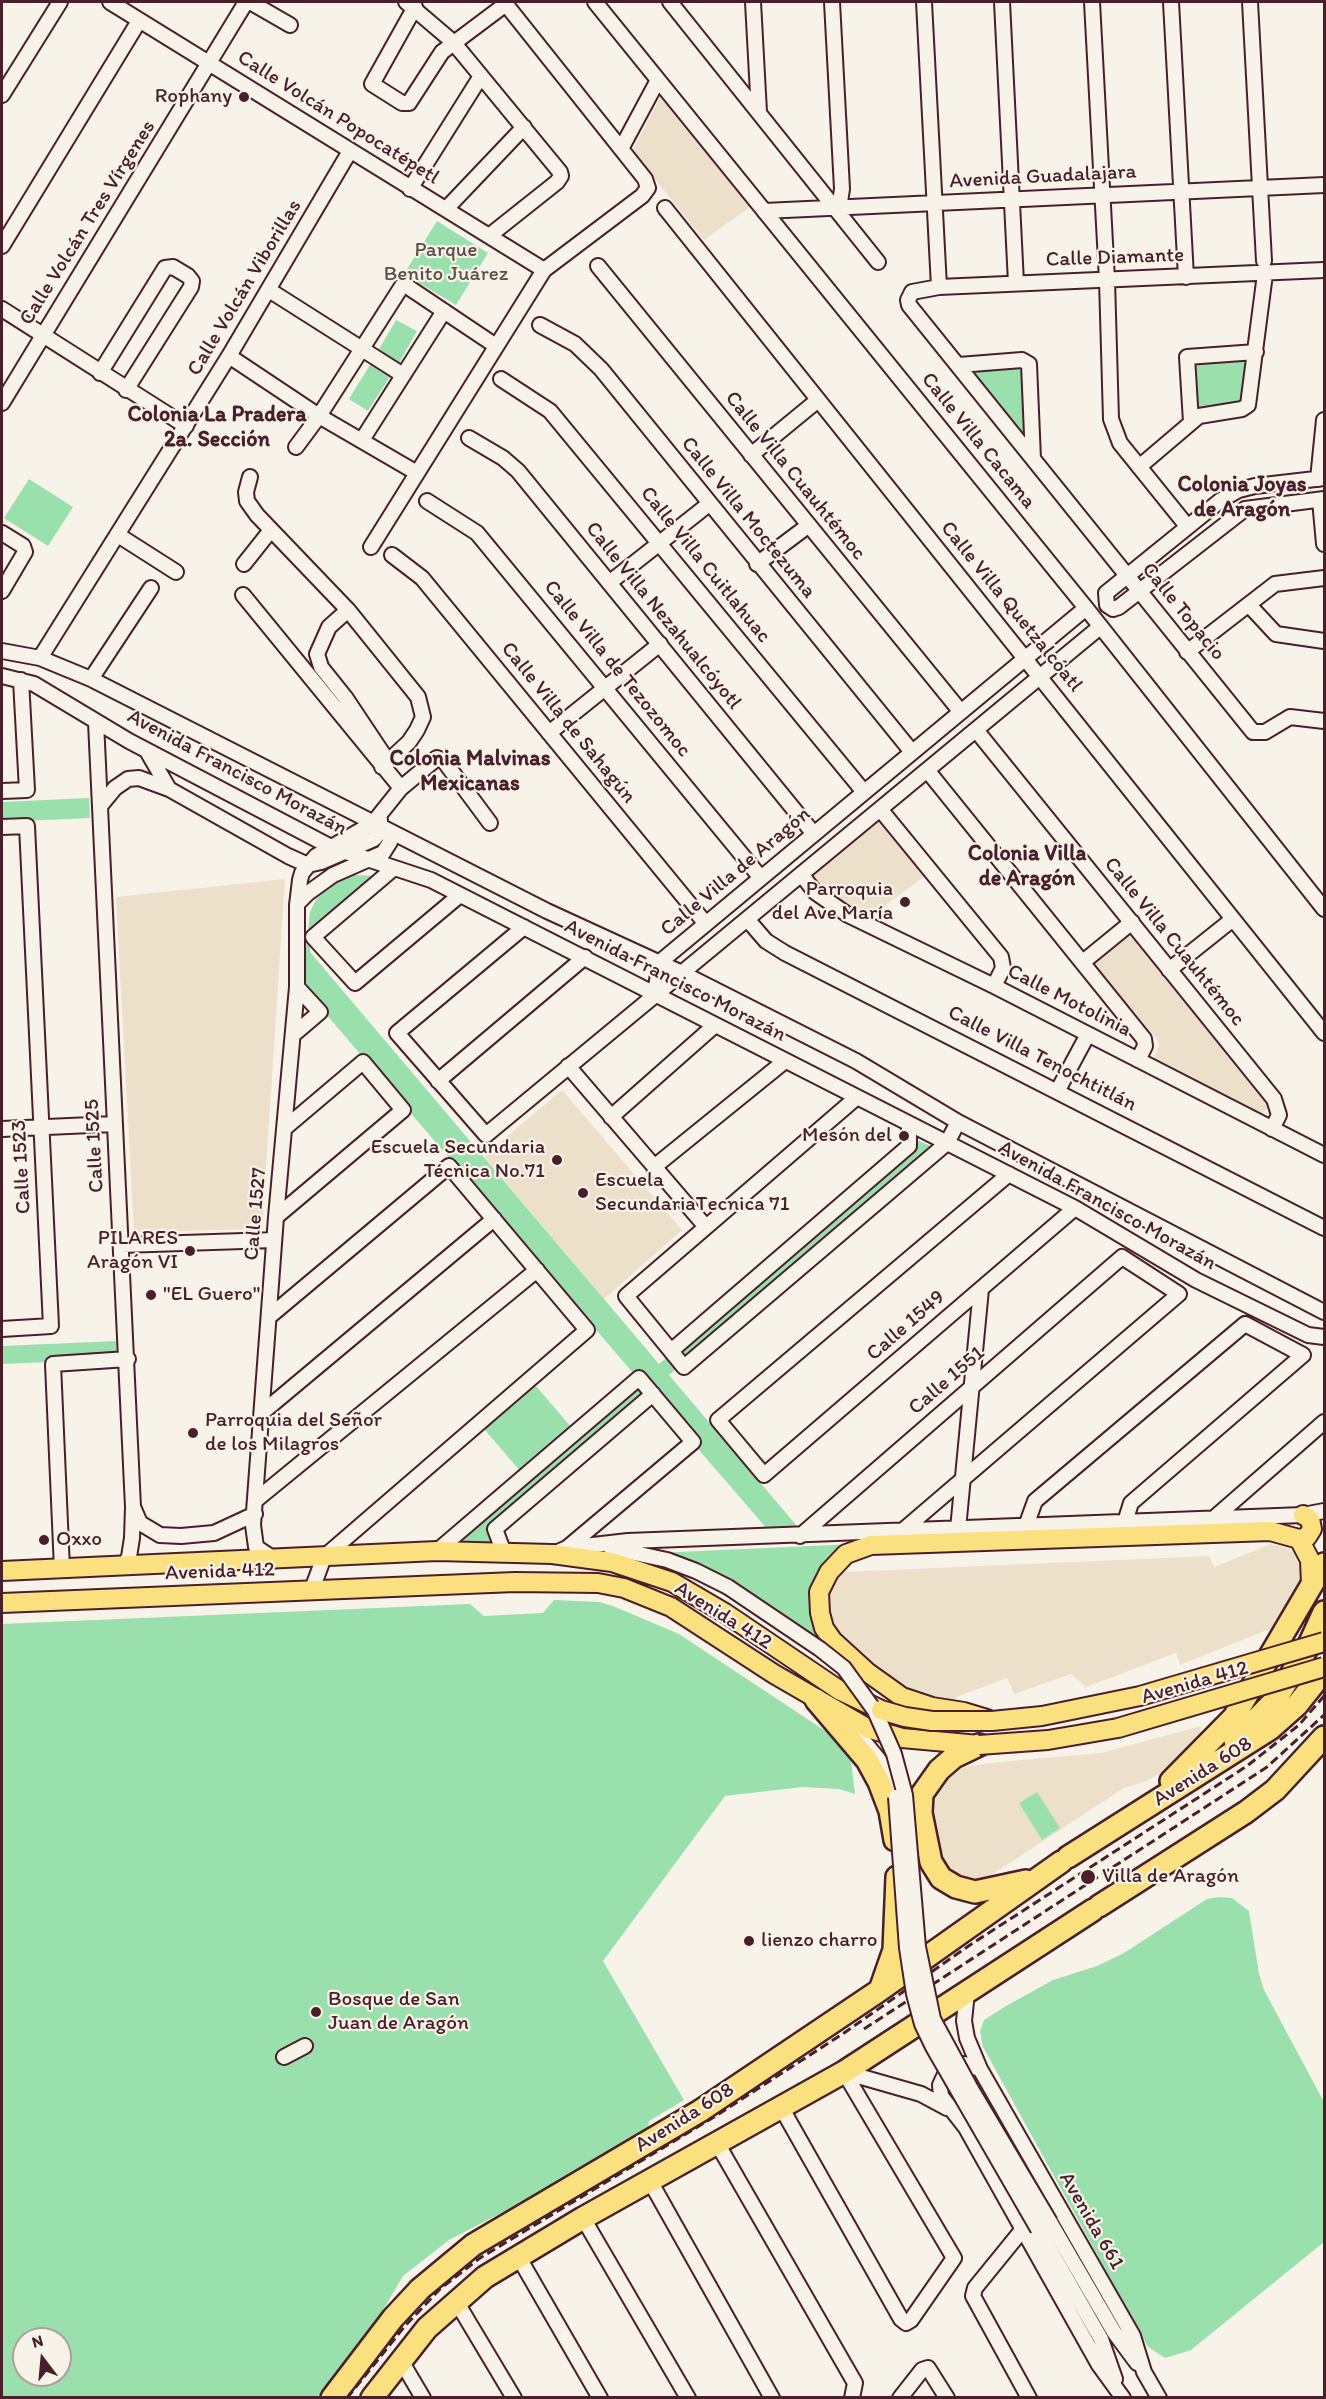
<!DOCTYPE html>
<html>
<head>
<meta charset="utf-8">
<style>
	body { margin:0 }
	#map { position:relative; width:1326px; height:2399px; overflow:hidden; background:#f7f3e8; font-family:Itim,sans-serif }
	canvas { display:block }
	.frame { position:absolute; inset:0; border:3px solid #4a1f2b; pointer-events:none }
	.north { position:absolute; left:12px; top:2327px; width:60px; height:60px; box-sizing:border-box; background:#f7f3e8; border:2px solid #b29e9c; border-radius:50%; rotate:344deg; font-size:16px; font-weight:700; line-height:24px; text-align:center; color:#4a1f2b }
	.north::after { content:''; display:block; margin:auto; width:21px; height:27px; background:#4a1f2b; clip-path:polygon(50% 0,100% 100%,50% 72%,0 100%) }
</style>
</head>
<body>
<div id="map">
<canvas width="1326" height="2399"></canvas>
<div class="frame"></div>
<div class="north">N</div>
</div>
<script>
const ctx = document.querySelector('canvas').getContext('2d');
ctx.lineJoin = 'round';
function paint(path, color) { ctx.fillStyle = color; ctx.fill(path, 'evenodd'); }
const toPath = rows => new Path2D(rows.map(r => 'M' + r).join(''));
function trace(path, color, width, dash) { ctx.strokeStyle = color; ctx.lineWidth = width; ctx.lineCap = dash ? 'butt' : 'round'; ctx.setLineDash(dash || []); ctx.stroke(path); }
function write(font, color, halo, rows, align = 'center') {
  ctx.font = font + ' Itim,sans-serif'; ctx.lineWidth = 4.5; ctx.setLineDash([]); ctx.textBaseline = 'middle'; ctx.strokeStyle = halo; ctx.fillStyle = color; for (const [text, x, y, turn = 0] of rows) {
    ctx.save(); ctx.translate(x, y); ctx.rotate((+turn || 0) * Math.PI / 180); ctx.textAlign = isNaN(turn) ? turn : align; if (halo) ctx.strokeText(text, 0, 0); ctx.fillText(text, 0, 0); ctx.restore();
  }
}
paint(toPath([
	[661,96,750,207,704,240,632,151],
	[878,821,924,877,869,917,834,899,813,875],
	[285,879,262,1229,134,1232,116,897],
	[1128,933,1269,1107,1261,1115,1153,1059,1159,1046,1158,1041,1092,962],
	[562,1090,682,1230,604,1299,484,1156],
	[1271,1544,1287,1548,1295,1554,1304,1578,1277,1626,1180,1665,1176,1653,1086,1687,1071,1674,1014,1694,1007,1678,956,1697,958,1704,908,1693,837,1639,828,1612,829,1591,843,1572,1209,1556,1214,1567],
	[1201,1726,1199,1743,1170,1767,1145,1782,1124,1788,970,1889,946,1876,927,1819,930,1799,940,1782,952,1773,965,1767,989,1763,1101,1753]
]), '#ede0cb');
paint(toPath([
	[437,221,488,253,456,305,404,274],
	[396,320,417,331,399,363,378,351],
	[1248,358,1243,403,1195,408,1194,361],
	[371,363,391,375,368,411,349,399],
	[1023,367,1028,430,1024,435,1017,434,968,371],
	[29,479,73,507,48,546,4,518],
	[89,798,90,818,2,822,2,802],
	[352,875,380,876,311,935,310,952,659,1364,911,1149,915,1139,935,1148,669,1375,797,1526,793,1531,768,1530,649,1392,490,1534,492,1542,450,1543,639,1380,302,986,310,912,316,900,330,884],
	[116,1341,117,1359,2,1364,2,1346],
	[535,1385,572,1428,521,1472,484,1429],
	[854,1544,824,1573,826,1645,656,1553],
	[554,1600,599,1602,613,1606,679,1634,845,1744,850,1753,855,1794,839,1789,802,1787,725,1796,603,1961,684,2100,649,2121,648,2129,507,2210,449,2240,403,2276,383,2310,317,2397,2,2397,2,1624,470,1604,484,1616,543,1613],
	[24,2339,60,2339,60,2375,24,2375],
	[1037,1792,1060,1828,1042,1840,1019,1803],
	[1219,1897,1232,1898,1249,1911,1259,1974,1264,1990,1324,2102,1324,2242,1191,2350,1165,2358,1148,2347,983,2047,980,2031,984,2020,1006,2006,1053,1980,1097,1966,1124,1953,1207,1899]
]), '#9ae0ad');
const minor = toPath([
	[110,2,544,270],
	[250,2,290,25],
	[406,2,453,42,560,172,561,176,557,182,489,236],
	[595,2,1086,608,1324,909],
	[670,2,878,262],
	[753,2,759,112],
	[832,2,842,189,839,209],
	[924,2,939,287],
	[1002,2,1016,283],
	[1092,2,1107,280,1111,419,1120,443,1187,526],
	[1171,2,1186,277],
	[1250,2,1264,261],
	[415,7,372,84,402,103,409,103,442,52,506,4],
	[2,95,60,2],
	[621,149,658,80],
	[410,189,481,76],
	[665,208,1324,1033],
	[446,209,524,127],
	[764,211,1324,185],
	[2,246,139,21],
	[598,266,961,712],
	[1324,270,939,287,912,292,908,300,909,305,1253,732,1265,732,1290,717,1324,721],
	[269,290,403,375],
	[2,309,186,426],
	[540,325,575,344,601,369,912,752],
	[229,356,319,416,417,473],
	[959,365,1022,360,1029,364,1033,459],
	[100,373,165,268,173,267,188,276,192,281,191,287,126,390],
	[501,379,550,411,864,792],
	[2,403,246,2],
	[1191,422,1187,357,1256,352],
	[469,438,503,458,518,471,814,834],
	[362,440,444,311],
	[296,447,319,416,402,286,408,287,496,346],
	[751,455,818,400],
	[1139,467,1199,416,1242,409,1248,405,1265,274],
	[250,477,246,492,247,501,257,515,348,610,418,697,423,717,417,730,409,742,382,767],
	[1324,478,1255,486,1239,490,1221,500,1106,593,1107,605,1113,609,1119,607,1245,509,1324,499],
	[1318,479,1324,420],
	[1320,500,1324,544],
	[427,501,477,533,761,878],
	[2,533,23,546,25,552,2,591],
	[118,535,176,572],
	[371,547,544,270,642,196,648,188,645,179,504,2],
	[392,555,422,578,706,924],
	[244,564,271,530],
	[757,564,809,525],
	[609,583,709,504],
	[243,595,401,788],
	[1249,605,1276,634,1324,641],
	[348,610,329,627,317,654,321,667,345,697,387,760],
	[2,651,40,658,91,679,547,911,682,973,856,1061,958,1122,1324,1312],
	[1187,652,1275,584,1324,578],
	[40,658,229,356,350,151],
	[2,676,34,684,129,741,331,847,431,880,1075,1208,1196,1280,1308,1335,1324,1337],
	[91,679,151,588],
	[96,722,133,1507,132,1538,129,1557,124,1565],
	[976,730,1274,1099,1279,1115,1272,1129],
	[549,733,660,644],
	[147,751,169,789],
	[927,770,1144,1039,1145,1046,1138,1060],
	[2,791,27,790,21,680],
	[101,805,115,788,128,779,139,778,169,789,288,856,308,865,321,862,374,839,379,833,380,820],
	[880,809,1001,957,1003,968,994,986],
	[2,827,27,826,51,1326,2,1329],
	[393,869,313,937,355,983,460,895],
	[801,874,815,892,848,915,994,986,1324,1155],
	[297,904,308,893,333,875,383,853,390,842,390,833],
	[747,919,766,941,785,953,1324,1228],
	[524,927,397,1033,486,1135,1100,627],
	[1083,962,1132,922],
	[1169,970,1233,919],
	[655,993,660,962,1086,608],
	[293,1035,320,1012,297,987],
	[568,1066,706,1227],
	[438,1081,585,957],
	[1058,1090,1087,1036],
	[856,1098,626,1296,684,1367,947,1143,958,1122],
	[611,1117,714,1026],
	[2,1129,114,1124],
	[654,1167,785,1061],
	[1009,1174,718,1420,764,1475,1075,1208],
	[276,1217,403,1110,363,1062,285,1128],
	[122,1245,274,1240],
	[270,1316,449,1166,587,1330,324,1557,311,1592],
	[671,1351,909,1146,909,1124],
	[263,1412,494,1219],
	[256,1500,537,1270],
	[134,1509,140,1523,160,1535,181,1536,214,1533,255,1514],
	[1213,1519,1324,1422],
	[1026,1526,1035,1501,1245,1324,1303,1355,1131,1503,1125,1522],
	[958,1529,981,1289],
	[800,1536,1122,1257,1179,1294,901,1532],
	[611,1548,667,1560,696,1571,728,1587],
	[437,1551,639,1378,693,1442,567,1548],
	[558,1552,567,1548,628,1541,1303,1515,1324,1511],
	[504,1553,495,1529,653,1394],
	[274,1559,256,1547,253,1525,276,1217,297,987,297,905,300,880,302,873,316,856,373,823,401,788,437,758,444,761,490,823],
	[62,1569,53,1364,128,1359],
	[847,1721,880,1761,896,1797],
	[967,1992,964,2021,967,2038,980,2069,1133,2336,1144,2372,1159,2398],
	[284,2057,305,2046],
	[980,2069,964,2064,947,2070,940,2085,941,2096,966,2128,1099,2365,1123,2398],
	[844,2072,921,2094,947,2108],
	[781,2107,901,2319,906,2323,911,2320,954,2258,844,2072],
	[717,2143,855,2383,852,2398],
	[650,2181,772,2398],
	[583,2218,688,2398],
	[1050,2222,1114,2332,1137,2363],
	[1023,2229,975,2288,973,2296,1029,2398],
	[1038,2229,1101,2339,1115,2379],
	[518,2256,600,2398],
	[456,2301,514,2398],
	[400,2359,423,2398],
	[900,2398,922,2370,928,2368,947,2398]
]);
const major = toPath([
	[1299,1539,1307,1537,1312,1529,1310,1519,1303,1515],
	[2,1571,437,1551,552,1554,612,1562,672,1582,725,1613,839,1690,879,1709],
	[2,1603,515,1582,598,1583,624,1588,671,1607,774,1674,867,1728,902,1738,979,1745],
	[987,1719,964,1712,932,1707,902,1697,867,1672,833,1641,824,1628,820,1613,819,1592,829,1572,846,1554,871,1545,1270,1531,1299,1539,1310,1560,1311,1585]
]);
const highway = toPath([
	[816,1700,867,1760,879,1782,890,1811,895,1840],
	[1235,1741,1276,1699,1308,1647,1324,1612],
	[979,1745,954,1757,939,1770,922,1794,921,1813,931,1862,941,1878,956,1887,975,1892,1026,1881],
	[1171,1781,1234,1717,1324,1564],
	[1068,1857,1270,1729,1297,1705,1324,1671],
	[1099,1906,1246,1812,1275,1790,1324,1737],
	[880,1990,894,1950,897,1877],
	[332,2398,393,2318,420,2289,473,2245,700,2111,880,1990,1061,1862],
	[372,2398,427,2328,485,2277,583,2218,844,2072,1093,1910]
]);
trace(minor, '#4a1f2b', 18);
trace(major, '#4a1f2b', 22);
trace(highway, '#4a1f2b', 26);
trace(minor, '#f7f3e8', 14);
trace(major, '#fbe080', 18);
trace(highway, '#fbe080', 21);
trace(toPath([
	[864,2029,1267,1767,1324,1715],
	[347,2398,405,2326,440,2289,480,2258,714,2117,844,2033,970,1945,1247,1766,1299,1725,1324,1696]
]), '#4a1f2b', 3, [9, 4.5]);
const minorBridge = toPath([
	[728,1587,820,1649,844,1668,875,1711,894,1754,905,1795,918,1947,933,2019,971,2089,1050,2222],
	[896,1797,907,1948,914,1994,922,2024,933,2047,1038,2229]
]);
const majorBridge = toPath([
	[881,1710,905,1717,932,1721,992,1721,1042,1716,1140,1696,1324,1642],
	[979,1745,1048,1740,1118,1728,1324,1667]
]);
trace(minorBridge, '#4a1f2b', 18, []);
trace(majorBridge, '#4a1f2b', 22, []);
trace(minorBridge, '#f7f3e8', 14);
trace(majorBridge, '#fbe080', 18);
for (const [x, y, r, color] of [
	[244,97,6,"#4a1f2b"],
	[905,902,6,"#4a1f2b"],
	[904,1136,6,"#4a1f2b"],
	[557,1160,6,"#4a1f2b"],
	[583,1193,6,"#4a1f2b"],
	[190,1251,6,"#4a1f2b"],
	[151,1295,6,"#4a1f2b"],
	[193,1433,6,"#4a1f2b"],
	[44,1540,6,"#4a1f2b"],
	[1088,1877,8,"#4a1f2b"],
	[749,1941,6,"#4a1f2b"],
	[316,2012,6,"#4a1f2b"]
]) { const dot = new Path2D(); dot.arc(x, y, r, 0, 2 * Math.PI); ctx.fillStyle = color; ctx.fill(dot); trace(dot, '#f7f3e8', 2); }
write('21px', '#4a1f2b', '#f7f3e8', [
	["Rophany",232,97,"right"],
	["Parroquia",893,890,"right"],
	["del Ave María",893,914,"right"],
	["Mesón del",892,1136,"right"],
	["Escuela Secundaria",545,1148,"right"],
	["Técnica No.71",545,1172,"right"],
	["Escuela",595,1181],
	["SecundariaTecnica 71",595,1205],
	["PILARES",178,1239,"right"],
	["Aragón VI",178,1263,"right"],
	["\"EL Guero\"",163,1295],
	["Parroquia del Señor",205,1421],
	["de los Milagros",205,1445],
	["Oxxo",56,1540],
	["Villa de Aragón",1102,1877],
	["lienzo charro",761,1941],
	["Bosque de San",328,2000],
	["Juan de Aragón",328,2024]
], 'left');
write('21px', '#4a1f2b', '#f7f3e8', [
	["Calle Volcán Popocatépetl",338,118,32],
	["Avenida Guadalajara",1043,177,-3],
	["Calle Volcán Tres Vírgenes",88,223,-58],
	["Calle Diamante",1115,258,-2],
	["Calle Volcán Viborillas",245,288,-59],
	["Calle Villa Cacama",978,441,51],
	["Calle Villa Cuauhtémoc",795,476,51],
	["Calle Villa Moctezuma",748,518,51],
	["Calle Villa Cuitlahuac",705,565,51],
	["Calle Villa Quetzalcóatl",1011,607,51],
	["Calle Topacio",1183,612,51],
	["Calle Villa Nezahualcóyotl",663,616,51],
	["Calle Villa de Tezozomoc",617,669,51],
	["Calle Villa de Sahagún",568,723,51],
	["Avenida Francisco Morazán",237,773,28],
	["Calle Villa de Aragón",736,872,-40],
	["Calle Villa Cuauhtémoc",1174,942,51],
	["Avenida Francisco Morazán",675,981,27],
	["Calle Motolinia",1069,1001,27],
	["Calle Villa Tenochtitlán",1042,1059,27],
	["Calle 1525",95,1146,-93],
	["Calle 1523",22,1167,-93],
	["Avenida Francisco Morazán",1107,1206,29],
	["Calle 1527",256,1214,-85],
	["Calle 1549",906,1326,-41],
	["Calle 1551",947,1381,-41],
	["Avenida 412",220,1572,-2],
	["Avenida 412",723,1616,32],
	["Avenida 412",1195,1683,-16],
	["Avenida 608",1203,1772,-32],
	["Avenida 608",685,2118,-32],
	["Avenida 661",1091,2221,60]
]);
write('21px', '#5e4f4c', '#f7f3e8', [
	["Parque",446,251],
	["Benito Juárez",446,275]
]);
write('bold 22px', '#4a1f2b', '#f7f3e8', [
	["Colonia La Pradera",217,415],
	["2a. Sección",217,440],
	["Colonia Joyas",1242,485],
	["de Aragón",1242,510],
	["Colonia Malvinas",470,759],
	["Mexicanas",470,784],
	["Colonia Villa",1027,854],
	["de Aragón",1027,879]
]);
</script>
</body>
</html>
